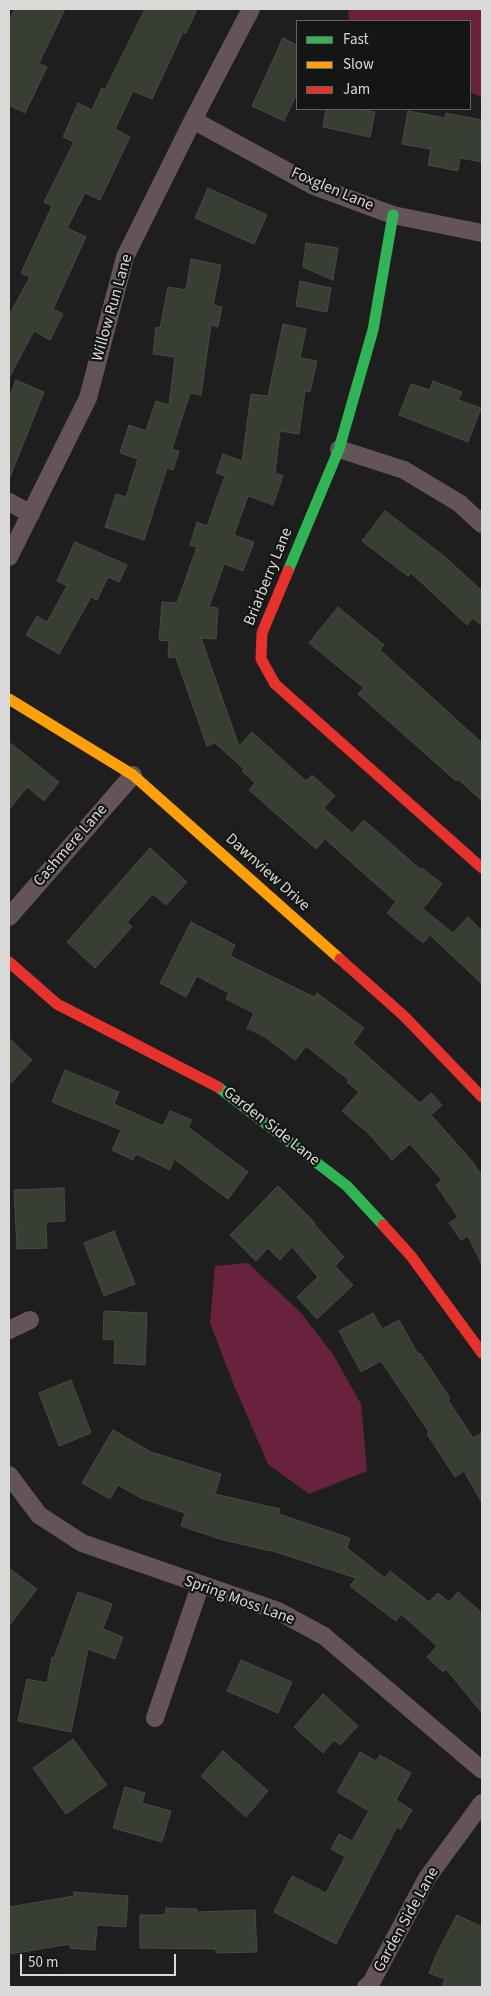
<!DOCTYPE html>
<html>
<head>
<meta charset="utf-8">
<style>
	body { margin:0 }
	#map { position:relative; width:491px; height:1996px; overflow:hidden; background:#1d1e1d; font-family:"Source Sans 3",sans-serif }
	canvas { display:block }
	.frame { position:absolute; inset:0; border:10px solid #d9dad8; pointer-events:none }
	.legend { position:absolute; left:296px; top:20px; width:175px; height:90px; box-sizing:border-box; background:#141613; border:1px solid #636462; margin:0; padding:6px 9px; list-style:none; font-size:15px; color:#d9dad8 }
	.legend li { display:flex; align-items:center; gap:10px; height:25px }
	.legend b { width:25px; border:1px solid #636462 }
	.scale { position:absolute; left:20px; top:1954px; width:156px; height:22px; box-sizing:border-box; border:2px solid #d9dad8; border-top:0; padding-left:6px; font-size:15px; line-height:18px; white-space:nowrap; color:#d9dad8; -webkit-text-stroke:4px #141613; paint-order:stroke }
</style>
</head>
<body>
<div id="map">
<canvas width="491" height="1996"></canvas>
<div class="frame"></div>
<ul class="legend">
<li><b style="height:6px;background:#30b455"></b>Fast</li>
<li><b style="height:6px;background:#ff9f0a"></b>Slow</li>
<li><b style="height:6px;background:#e5322d"></b>Jam</li>
</ul>
<div class="scale">50 m</div>
</div>
<script>
const ctx = document.querySelector('canvas').getContext('2d');
ctx.lineJoin = 'round';
function paint(path, color) { ctx.fillStyle = color; ctx.fill(path, 'evenodd'); }
const toPath = rows => new Path2D(rows.map(r => 'M' + r).join(''));
function trace(path, color, width, dash) { ctx.strokeStyle = color; ctx.lineWidth = width; ctx.lineCap = dash ? 'butt' : 'round'; ctx.setLineDash(dash || []); ctx.stroke(path); }
function write(font, color, halo, rows, align = 'center') {
  ctx.font = font + ' "Source Sans 3",sans-serif'; ctx.lineWidth = 4.5; ctx.setLineDash([]); ctx.textBaseline = 'middle'; ctx.strokeStyle = halo; ctx.fillStyle = color; for (const [text, x, y, turn = 0] of rows) {
    ctx.save(); ctx.translate(x, y); ctx.rotate((+turn || 0) * Math.PI / 180); ctx.textAlign = isNaN(turn) ? turn : align; if (halo) ctx.strokeText(text, 0, 0); ctx.fillText(text, 0, 0); ctx.restore();
  }
}
paint(toPath([
	[348,9,482,9,482,98,470,92,470,21,349,21],
	[248,1263,302,1314,334,1356,361,1404,367,1471,309,1494,268,1464,233,1383,210,1323,215,1266]
]), '#69223e');
const building = toPath([
	[15,9,65,9,39,63,47,67,25,113,9,105,9,21,15,9],
	[145,9,197,9,186,33,183,32,152,99,133,91,115,129,130,137,100,200,85,193,67,228,86,237,53,309,63,314,50,340,34,331,9,378,9,315,30,277,21,273,52,206,44,202,74,142,63,137,78,103,92,110,102,88,105,90,145,9],
	[283,38,297,45,297,93,284,121,252,106,283,38],
	[326,109,359,109,375,112,370,137,323,127,326,109],
	[408,111,445,118,446,113,482,120,482,162,460,158,458,171,428,165,431,149,402,144,408,111],
	[208,188,267,215,254,244,195,218,208,188],
	[306,243,338,248,333,280,303,267,306,243],
	[191,259,221,265,213,305,222,307,218,327,211,325,201,395,190,393,172,449,179,451,173,470,167,468,144,540,105,527,116,494,126,497,138,459,120,453,129,425,146,431,156,401,169,405,175,357,153,354,156,327,160,328,168,287,186,290,191,259],
	[300,281,331,288,327,312,296,306,300,281],
	[283,324,306,329,300,358,317,361,310,392,305,391,299,434,280,431,275,473,283,476,273,505,248,496,234,535,254,542,243,571,224,564,209,607,218,608,216,639,201,638,239,746,252,732,306,781,312,775,335,796,324,808,352,833,364,820,421,870,422,868,442,884,423,909,453,933,468,917,482,931,482,984,430,935,423,943,387,913,396,902,325,839,316,849,249,790,255,783,242,771,244,769,215,743,207,746,176,658,168,657,169,641,159,640,162,602,177,603,197,547,190,545,197,522,207,526,225,476,216,473,223,454,242,461,251,394,268,396,283,324],
	[16,380,44,392,10,477,9,398,16,380],
	[433,381,462,392,458,400,481,408,468,442,399,415,411,384,430,390,433,381],
	[385,511,444,556,482,591,482,626,473,618,467,625,411,573,408,576,362,541,385,511],
	[75,542,127,565,119,582,108,577,97,600,91,597,59,654,26,635,37,616,47,622,67,586,57,581,75,542],
	[338,607,384,645,380,650,482,743,482,801,458,779,456,781,358,694,364,688,309,643,338,607],
	[9,742,59,782,44,801,27,787,9,810,9,742],
	[150,848,187,882,166,905,153,894,127,922,132,927,95,968,67,942,150,848],
	[191,922,235,945,230,956,314,997,317,993,364,1028,353,1043,420,1103,431,1093,442,1105,431,1115,472,1161,482,1176,482,1265,468,1236,461,1240,449,1223,458,1217,436,1185,442,1180,410,1144,392,1160,369,1134,342,1111,359,1092,347,1082,349,1080,306,1046,295,1060,265,1037,247,1028,254,1013,226,999,229,993,197,976,186,997,160,983,191,922],
	[9,1038,32,1060,9,1085,9,1038],
	[65,1070,119,1092,114,1104,163,1126,170,1111,192,1120,188,1127,248,1172,228,1199,174,1159,170,1170,136,1154,133,1160,112,1150,121,1130,52,1102,65,1070],
	[278,1186,315,1223,314,1224,344,1257,335,1266,353,1285,317,1319,297,1297,318,1277,292,1247,280,1260,268,1248,256,1261,230,1235,278,1186],
	[64,1188,65,1221,46,1222,47,1248,17,1249,14,1190,64,1188],
	[114,1231,135,1284,104,1296,84,1243,114,1231],
	[104,1311,147,1313,145,1365,114,1363,115,1340,103,1339,104,1311],
	[373,1313,382,1329,399,1320,418,1354,420,1353,450,1398,448,1400,473,1438,482,1433,482,1503,464,1471,455,1477,427,1434,429,1432,381,1361,361,1372,339,1331,373,1313],
	[71,1380,91,1433,59,1446,39,1393,71,1380],
	[113,1430,151,1452,221,1474,215,1494,280,1509,279,1514,350,1538,347,1548,385,1578,390,1571,429,1602,438,1593,449,1602,458,1592,482,1613,482,1713,446,1669,443,1672,427,1657,437,1646,401,1614,396,1621,350,1586,356,1578,270,1550,270,1551,220,1539,181,1526,185,1513,141,1498,118,1485,110,1499,82,1483,113,1430],
	[9,1568,37,1589,9,1626,9,1568],
	[78,1592,112,1604,103,1629,123,1637,115,1659,88,1649,71,1732,18,1721,27,1679,47,1683,52,1657,54,1658,78,1592],
	[241,1660,292,1682,278,1713,227,1691,241,1660],
	[323,1694,358,1726,340,1745,334,1740,323,1753,294,1727,323,1694],
	[73,1739,107,1785,66,1814,33,1768,73,1739],
	[223,1751,268,1791,246,1817,201,1776,223,1751],
	[360,1752,376,1761,380,1755,411,1773,396,1800,412,1810,401,1829,397,1827,336,1944,274,1912,292,1876,326,1893,345,1857,331,1849,339,1834,352,1841,369,1811,337,1792,360,1752],
	[125,1787,145,1793,142,1803,171,1811,162,1842,113,1828,125,1787],
	[74,1892,128,1896,126,1927,97,1925,95,1950,70,1948,70,1944,10,1954,9,1907,74,1896,74,1892],
	[166,1908,197,1909,197,1912,255,1910,257,1952,216,1953,216,1949,140,1948,140,1915,165,1915,166,1908],
	[457,1915,482,1927,482,1987,442,1987,445,1979,429,1973,437,1953,457,1915]
]);
paint(building, '#383e32');
trace(building, '#484948', 1);
trace(toPath([
	[193,120,314,186,393,215,482,233],
	[339,449,404,470,459,503,482,524],
	[9,502,31,514],
	[9,557,88,398,125,257,193,120,251,9],
	[9,917,133,775],
	[9,1330,30,1320],
	[9,1475,39,1515,82,1543,278,1611,324,1636,482,1770],
	[155,1718,200,1586],
	[366,1987,371,1983,427,1878,482,1803]
]), '#645458', 18);
trace(toPath([
	[288,571,339,449,373,330,393,215],
	[218,1087,347,1186,383,1225]
]), '#30b455', 11);
trace(toPath([
	[9,699,133,775,340,959]
]), '#ff9f0a', 11);
trace(toPath([
	[288,571,262,633,261,659,275,684,482,868],
	[340,959,404,1016,482,1097],
	[9,962,57,1004,218,1087],
	[383,1225,411,1256,482,1353]
]), '#e5322d', 11);
write('16px', '#d9dad8', '#141613', [
	["Foxglen Lane",332,190,23],
	["Willow Run Lane",113,308,-74],
	["Briarberry Lane",269,577,-68],
	["Cashmere Lane",71,846,-49],
	["Dawnview Drive",267,873,42],
	["Garden Side Lane",271,1127,38],
	["Spring Moss Lane",239,1601,20],
	["Garden Side Lane",407,1920,-61]
]);
</script>
</body>
</html>
